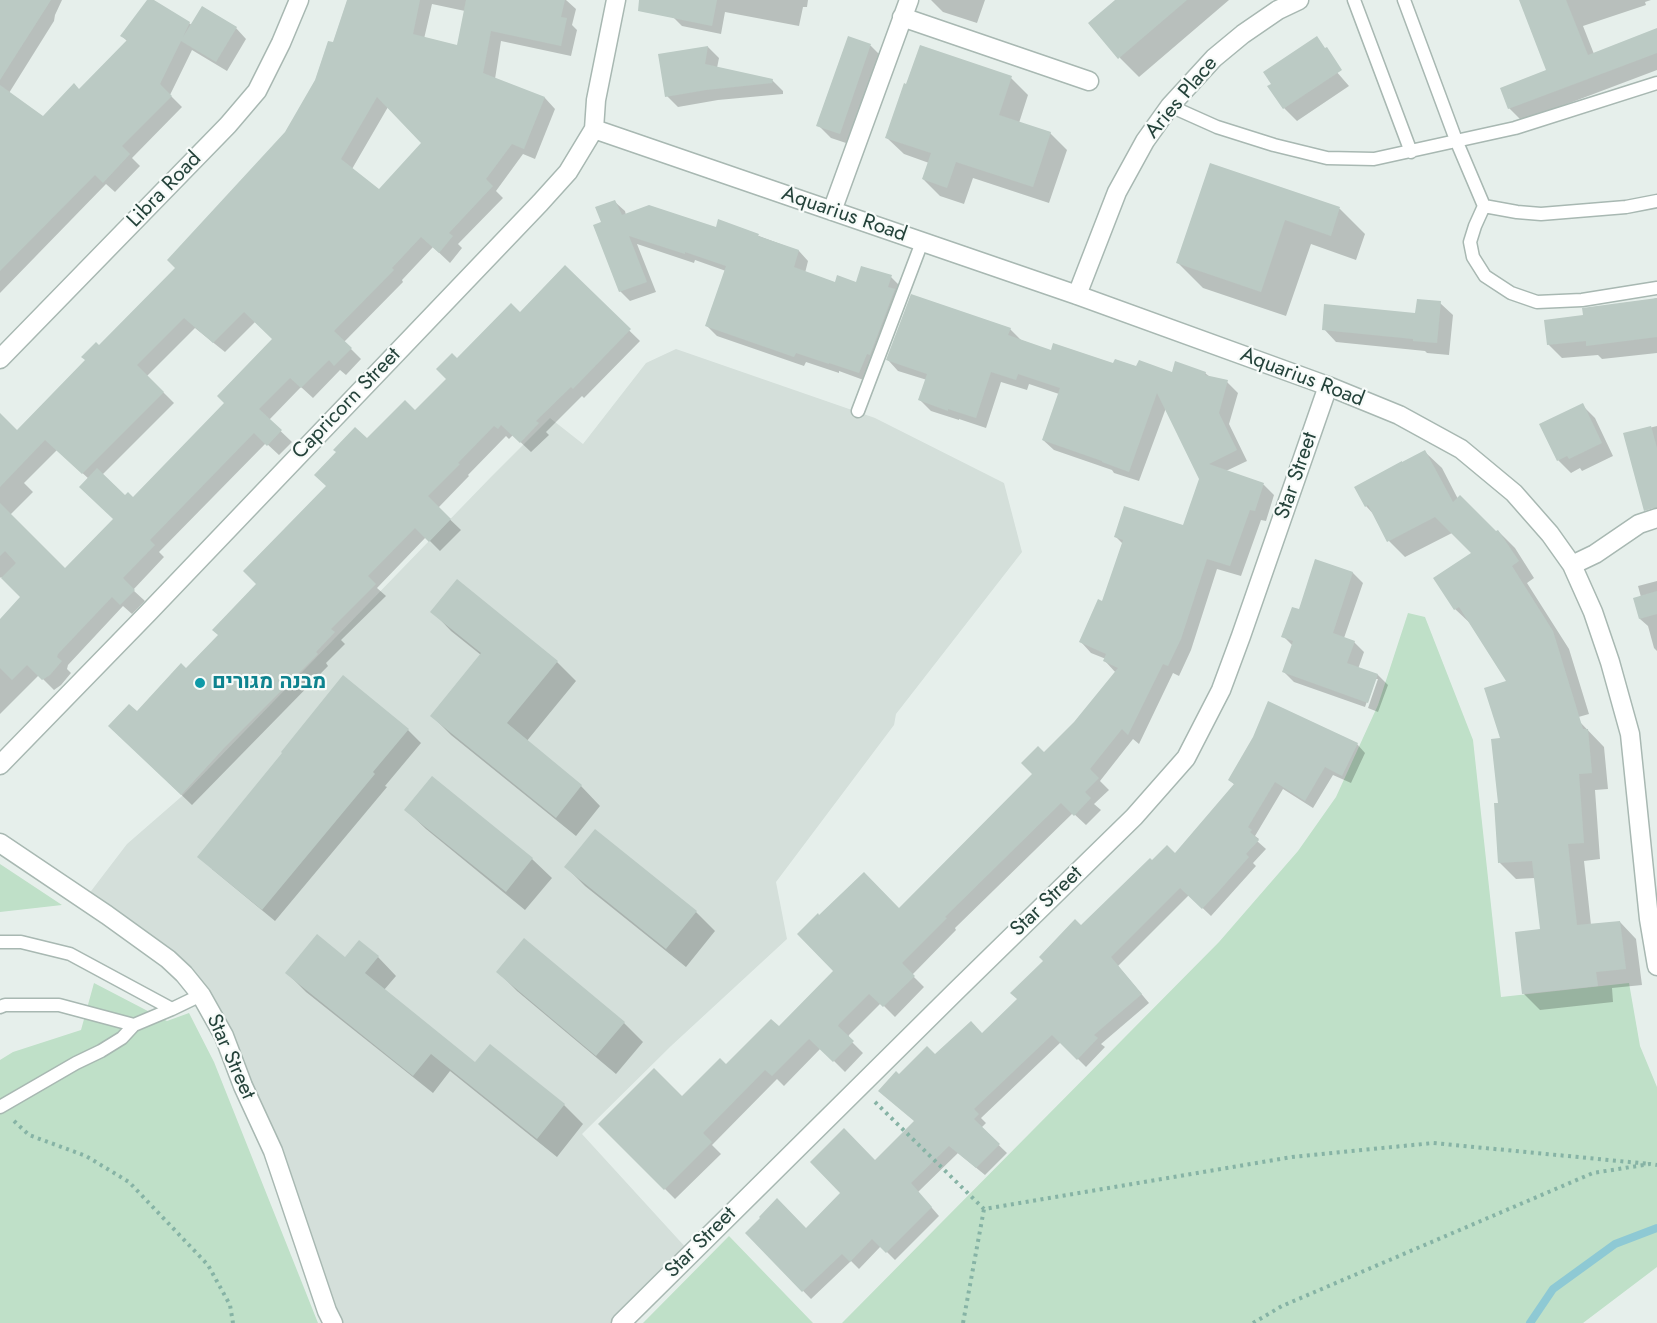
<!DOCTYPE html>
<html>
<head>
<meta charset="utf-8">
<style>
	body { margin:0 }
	canvas { display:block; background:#e6efeb }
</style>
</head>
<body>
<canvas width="1657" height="1323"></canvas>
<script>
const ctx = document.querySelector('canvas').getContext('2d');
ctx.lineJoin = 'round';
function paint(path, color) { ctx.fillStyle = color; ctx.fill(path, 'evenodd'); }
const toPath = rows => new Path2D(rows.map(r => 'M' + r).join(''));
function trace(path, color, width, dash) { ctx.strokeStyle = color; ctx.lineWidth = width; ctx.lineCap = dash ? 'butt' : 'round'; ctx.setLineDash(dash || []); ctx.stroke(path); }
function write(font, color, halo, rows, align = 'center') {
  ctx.font = font + ' Jost,Heebo,sans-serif'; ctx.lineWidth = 4.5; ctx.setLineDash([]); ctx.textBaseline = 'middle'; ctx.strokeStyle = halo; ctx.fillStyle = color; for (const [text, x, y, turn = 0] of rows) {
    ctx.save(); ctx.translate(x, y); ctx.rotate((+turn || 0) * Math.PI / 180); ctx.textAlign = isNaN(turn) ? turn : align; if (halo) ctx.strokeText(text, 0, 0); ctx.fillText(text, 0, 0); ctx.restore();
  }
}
paint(toPath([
	[676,349,875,418,1004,483,1022,552,896,714,894,725,776,882,787,939,671,1046,582,1134,688,1250,617,1323,336,1323,202,993,85,899,127,844,181,797,491,477,550,418,583,444,646,363]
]), '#d4dfda');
paint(toPath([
	[1408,613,1425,617,1473,740,1501,997,1629,983,1640,1046,1657,1087,1657,1267,1583,1323,842,1323,1219,942,1298,851,1336,797,1378,705],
	[0,864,62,905,0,912],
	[94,983,167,1021,189,1013,214,1062,318,1323,0,1323,0,1060,13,1052,81,1030],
	[729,1236,813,1323,643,1323]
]), '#bfe0c8');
paint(toPath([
	[5,0,62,0,55,15,54,21,9,93,43,118,79,91,127,41,122,36,149,0,151,0,192,25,236,28,246,39,227,71,192,50,170,95,182,107,132,158,140,166,115,192,106,184,0,293,0,7],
	[351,0,566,0,576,9,572,25,577,30,571,56,501,41,495,79,545,98,555,109,535,159,523,154,496,191,503,198,458,244,462,248,450,263,433,247,402,280,403,282,344,342,361,359,346,375,340,370,313,398,301,387,269,420,292,442,279,455,266,443,159,552,164,557,133,590,145,601,132,614,123,606,68,665,67,669,71,673,61,685,54,690,39,675,0,714,0,621,22,597,1,577,0,578,0,431,17,432,177,268,286,133,317,80,334,44],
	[432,4,465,11,458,47,424,39],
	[388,107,423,143,379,191,352,169],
	[256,321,274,339,226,403,133,499,125,497,102,475,174,403,147,376,195,328,225,352],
	[57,450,89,479,114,520,65,570,10,515,33,492,24,483],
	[676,0,808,0,807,7,803,7,799,26,725,12,721,34,682,26,673,17],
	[931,0,985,0,977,23,943,12],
	[1117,0,1229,0,1139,77,1120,58],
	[1520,0,1651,0,1645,2,1646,5,1583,26,1594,54,1657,30,1657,70,1522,121,1509,108,1548,71],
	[849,38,871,46,883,58,852,145,831,138,818,125],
	[708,47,719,58,717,68,772,80,783,91,783,94,718,100,678,107,667,96,660,56],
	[1322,55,1349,86,1297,121,1284,108,1269,87],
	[1011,78,1028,95,1019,123,1050,133,1067,150,1049,203,973,178,964,204,940,196,923,179,929,163,904,154,887,138,907,86],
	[1211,165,1340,209,1365,234,1356,260,1311,244,1286,316,1203,288,1178,263],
	[615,202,625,211,626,215,716,229,719,221,799,251,808,261,805,273,835,284,857,284,891,277,901,287,869,382,839,371,839,373,806,362,804,366,717,336,707,326,726,271,695,260,694,263,637,244,656,292,630,301,620,291,603,223],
	[565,268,640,341,584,398,582,396,546,432,549,435,531,452,513,435,509,439,506,436,468,475,469,476,438,508,461,530,440,551,426,537,377,588,386,596,341,640,345,644,326,663,328,666,192,805,120,736,137,713,186,670,219,636,258,584,328,486,367,440,415,412,448,379,457,360,520,314],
	[1657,298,1657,353,1602,359,1598,355,1562,358,1548,344,1584,317],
	[1440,303,1453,315,1449,355,1427,353,1425,351,1336,342,1324,329,1417,315],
	[1010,329,1021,340,1052,352,1114,365,1173,374,1205,373,1210,377,1227,382,1238,393,1229,424,1247,461,1226,471,1264,485,1274,495,1266,521,1261,520,1241,576,1217,569,1191,650,1179,676,1173,673,1139,744,1133,739,1100,781,1109,790,1094,804,1101,810,1086,825,1073,813,955,928,956,930,912,975,924,987,895,1017,881,1003,849,1035,848,1038,863,1053,845,1072,821,1048,784,1086,777,1079,712,1145,721,1154,675,1199,600,1124,682,1098,779,1028,899,910,1034,774,1044,754,1076,723,1116,673,1105,661,1106,659,1091,653,1081,642,1103,603,1123,544,1116,537,1184,527,1200,479,1166,408,1139,481,1114,473,1112,470,1054,450,1043,440,1059,394,1029,384,1027,390,1001,382,986,428,959,419,959,420,931,411,920,400,927,380,898,371,888,360],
	[1582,405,1595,418,1613,456,1582,471,1580,468,1571,473,1558,460],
	[1657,426,1657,510,1656,510,1642,496,1625,434],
	[1425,452,1442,468,1458,499,1496,533,1498,531,1515,548,1534,578,1527,583,1569,649,1589,714,1568,720,1579,721,1604,747,1608,789,1595,790,1600,859,1584,861,1591,925,1620,922,1636,939,1642,985,1612,988,1613,1002,1540,1010,1523,993,1541,931,1535,878,1516,879,1500,863,1502,739,1509,682,1473,626,1455,609,1474,553,1452,533,1405,557,1389,541,1376,517,1366,506,1356,488],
	[1316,561,1353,573,1363,583,1344,638,1354,642,1364,652,1358,669,1378,675,1388,685,1378,712,1368,708,1378,679,1375,679,1365,707,1294,682,1284,672,1293,646,1283,636,1300,611],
	[1657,581,1657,651,1654,648,1648,626,1640,619,1641,597,1638,586],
	[432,611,557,662,576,681,526,742,581,786,600,806,576,836,451,735,432,716,481,655,451,631],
	[344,677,408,730,421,743,385,786,387,787,275,921,212,869],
	[1357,744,1365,753,1351,783,1333,775,1313,808,1283,789,1255,836,1259,839,1257,841,1266,849,1253,863,1256,866,1211,916,1189,895,1118,966,1149,1003,1101,1044,1105,1047,1086,1067,1061,1042,981,1118,986,1123,981,1128,1007,1153,985,1175,958,1153,918,1192,939,1216,895,1260,881,1246,859,1269,851,1261,811,1299,747,1233,806,1230,916,1122,899,1076,935,1056,983,1034,1019,999,1081,927,1152,862,1175,855,1235,785,1230,780],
	[432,778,532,859,552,878,525,910,426,829,406,810],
	[566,867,696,912,715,931,686,967,585,886],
	[378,957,396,976,384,990,476,1064,564,1105,583,1124,557,1157,450,1071,433,1093,306,992,287,973,346,959],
	[498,972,624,1023,643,1042,616,1074,517,991]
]), '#0003');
trace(toPath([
	[1530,1323,1553,1289,1615,1244,1657,1228]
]), '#8ec9d4', 8);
paint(toPath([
	[0,0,51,0,0,80],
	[147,0,154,0,190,22,183,37,202,6,237,27,216,62,181,41,160,84,172,96,122,146,130,154,103,183,95,175,0,271,0,85,43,116,74,83,79,89,127,40,120,36],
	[347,0,420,0,413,34,457,45,466,0,565,0,561,17,567,18,561,46,491,31,483,73,545,97,524,149,512,144,486,179,493,186,449,233,453,236,439,253,421,237,392,268,394,270,334,331,352,348,334,366,329,360,301,388,290,378,259,409,282,430,267,446,254,433,150,540,155,545,123,578,135,590,120,605,112,597,58,654,57,657,62,661,50,675,42,680,27,665,12,680,0,668,0,619,20,597,1,578,16,563,5,551,0,556,0,503,65,568,113,519,79,487,97,468,125,495,128,492,133,497,224,403,217,396,272,339,244,312,213,343,184,318,137,365,164,392,82,474,45,440,0,487,0,413,17,430,85,360,81,357,96,342,99,345,175,268,167,260,285,132,315,80,328,41,333,42],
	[377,97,421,143,379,189,341,159],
	[639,0,717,0,712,26,638,11],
	[1115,0,1187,0,1118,59,1088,23],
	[1519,0,1566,0,1588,55,1657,28,1657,53,1508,109,1500,88,1546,70],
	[848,36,871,44,840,134,816,126],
	[1317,36,1325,48,1327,47,1342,70,1283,109,1267,86,1271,84,1263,72],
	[920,45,1012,76,999,115,1051,132,1033,187,956,162,947,188,922,179,931,153,885,138,904,83,906,84],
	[708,46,705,64,773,79,772,83,706,90,665,97,658,54],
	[1210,163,1340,207,1331,236,1285,220,1261,292,1176,263],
	[615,200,622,215,649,205,716,227,718,219,759,234,758,236,799,250,794,267,835,282,837,275,856,282,861,266,892,275,888,287,895,289,870,355,867,354,859,373,829,363,829,364,796,353,794,357,705,326,726,266,685,252,685,254,629,236,647,282,619,292,593,225,601,222,595,207],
	[565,265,631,329,573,389,571,387,536,421,539,423,520,443,501,425,498,429,494,426,458,463,460,464,428,496,451,519,429,542,415,528,368,576,376,584,331,629,335,632,316,652,318,654,225,747,181,795,108,726,129,704,137,711,181,663,186,668,218,635,212,630,256,584,243,571,326,486,314,475,336,452,333,450,355,427,367,438,405,400,415,410,446,379,436,369,452,353,457,358,511,303,520,312],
	[911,294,1011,328,1008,335,1051,350,1053,343,1113,363,1115,359,1136,366,1139,360,1172,372,1175,361,1206,372,1205,375,1228,380,1219,413,1237,450,1209,464,1264,483,1255,511,1250,510,1230,566,1207,559,1181,639,1168,666,1163,664,1128,735,1122,729,1090,769,1099,778,1085,792,1091,798,1074,816,1061,803,945,917,947,918,902,963,915,976,883,1007,869,994,839,1024,838,1026,854,1041,833,1062,809,1039,772,1076,765,1070,703,1133,712,1142,664,1190,598,1124,654,1068,682,1096,720,1058,726,1064,771,1019,779,1026,833,971,797,934,818,913,819,915,864,872,899,908,1032,774,1021,763,1038,746,1044,752,1074,722,1118,668,1103,661,1106,654,1079,642,1098,599,1102,601,1123,540,1114,537,1124,506,1183,525,1199,479,1157,393,1129,472,1102,462,1102,461,1042,440,1060,388,1018,374,1016,380,991,372,976,418,948,409,948,411,918,400,927,374,886,360],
	[1657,298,1657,337,1586,346,1586,341,1547,345,1544,320,1583,315,1582,308],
	[1417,299,1441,301,1437,343,1413,341,1413,339,1322,330,1324,304,1415,313],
	[1583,403,1602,443,1569,459,1567,456,1557,461,1539,424],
	[1651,426,1657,448,1657,507,1644,511,1623,433],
	[1425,450,1453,502,1460,495,1496,531,1498,530,1519,561,1512,566,1553,631,1583,729,1588,729,1592,773,1579,774,1584,843,1568,844,1577,925,1620,921,1626,969,1596,972,1598,986,1522,994,1515,932,1540,929,1532,861,1498,863,1494,803,1498,803,1491,739,1500,738,1484,688,1506,681,1459,607,1454,610,1433,578,1471,553,1435,517,1387,542,1368,505,1365,507,1354,487,1402,461,1402,462],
	[1315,559,1353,572,1333,633,1355,641,1347,663,1378,674,1368,703,1282,672,1293,641,1281,637,1292,607,1299,609],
	[457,579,558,661,507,723,582,785,556,818,430,716,481,653,430,612],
	[1657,591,1657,614,1639,619,1633,598],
	[343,675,409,729,373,772,375,774,262,910,197,857,282,753,281,752],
	[1268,701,1358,743,1342,776,1325,767,1305,801,1275,782,1248,827,1252,830,1250,832,1259,840,1246,854,1249,857,1219,891,1202,909,1180,888,1111,957,1142,994,1094,1035,1098,1038,1077,1060,1052,1035,974,1109,979,1114,974,1119,1000,1144,976,1168,949,1146,911,1183,932,1207,886,1253,872,1239,850,1262,842,1254,802,1292,745,1233,760,1218,759,1217,777,1198,806,1228,840,1193,810,1162,844,1128,875,1160,914,1121,878,1091,896,1071,899,1074,927,1046,935,1054,971,1021,982,1033,1017,999,1010,993,1043,961,1039,957,1075,919,1081,925,1150,858,1152,860,1167,845,1175,853,1234,784,1228,780,1253,737],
	[432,776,533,858,506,892,404,810],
	[595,829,697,911,666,949,564,867],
	[317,934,345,957,359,940,379,956,365,973,475,1062,490,1044,565,1104,537,1139,431,1054,413,1076,285,973],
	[524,938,625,1022,596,1056,496,972]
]), '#bbcac4');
const service = toPath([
	[1354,0,1411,152],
	[1404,0,1456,140,1484,206,1475,226,1470,242,1473,257,1485,276,1511,293,1537,302,1582,300,1657,288],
	[1170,106,1217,127,1274,145,1327,158,1374,159,1515,128,1657,83],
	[1484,206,1517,212,1541,214,1626,207,1657,201],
	[858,411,922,242],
	[0,942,21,942,70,954,172,1009,201,995],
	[0,1007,5,1005,59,1005,134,1025],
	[0,1107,76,1063,101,1051,122,1038,134,1025,172,1009]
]);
const minor = toPath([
	[902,17,1089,81],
	[594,129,1077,295,1328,386,1399,415,1461,449,1514,493,1550,534,1572,565,1593,612,1610,662,1630,734,1649,919,1657,966],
	[832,211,909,0],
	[1077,295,1117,192,1145,141,1170,106,1214,58,1243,34,1278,10,1299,0],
	[0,359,228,125,257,91,281,43,299,0],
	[1572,565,1595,554,1639,524,1657,518],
	[0,765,148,613,540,203,568,172,594,129,596,100,616,0],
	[0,843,107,915,168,959,184,974,201,995,224,1036,243,1086,273,1151,327,1311,333,1323],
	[621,1323,955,992,1134,817,1186,758,1221,690,1241,636,1328,386]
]);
trace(service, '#a8b8b2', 15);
trace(minor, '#a8b8b2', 21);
trace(toPath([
	[875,1102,984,1209,1292,1157,1433,1143,1650,1164],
	[14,1121,29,1135,86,1156,129,1182,208,1265,230,1305,233,1323],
	[963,1323,984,1209],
	[1253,1323,1282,1306,1593,1173,1650,1164,1657,1165]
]), '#86b3a5', 4, [3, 4.5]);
trace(service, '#fff', 12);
trace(minor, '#fff', 18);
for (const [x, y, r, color] of [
	[200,683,6,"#0f9aa8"]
]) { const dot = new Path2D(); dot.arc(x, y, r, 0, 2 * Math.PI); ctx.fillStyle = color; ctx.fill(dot); trace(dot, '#f7fbf9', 2); }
write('21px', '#24423a', '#f7fbf9', [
	["Aries Place",1182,98,-50],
	["Libra Road",165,190,-46],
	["Aquarius Road",844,215,19],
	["Aquarius Road",1302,378,21],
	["Capricorn Street",347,404,-46],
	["Star Street",1297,476,-71],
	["Star Street",1047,902,-44],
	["Star Street",230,1057,66],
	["Star Street",701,1243,-45]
]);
write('bold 21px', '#0d838f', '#f7fbf9', [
	["מבנה מגורים",212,683]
], 'left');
</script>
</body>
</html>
